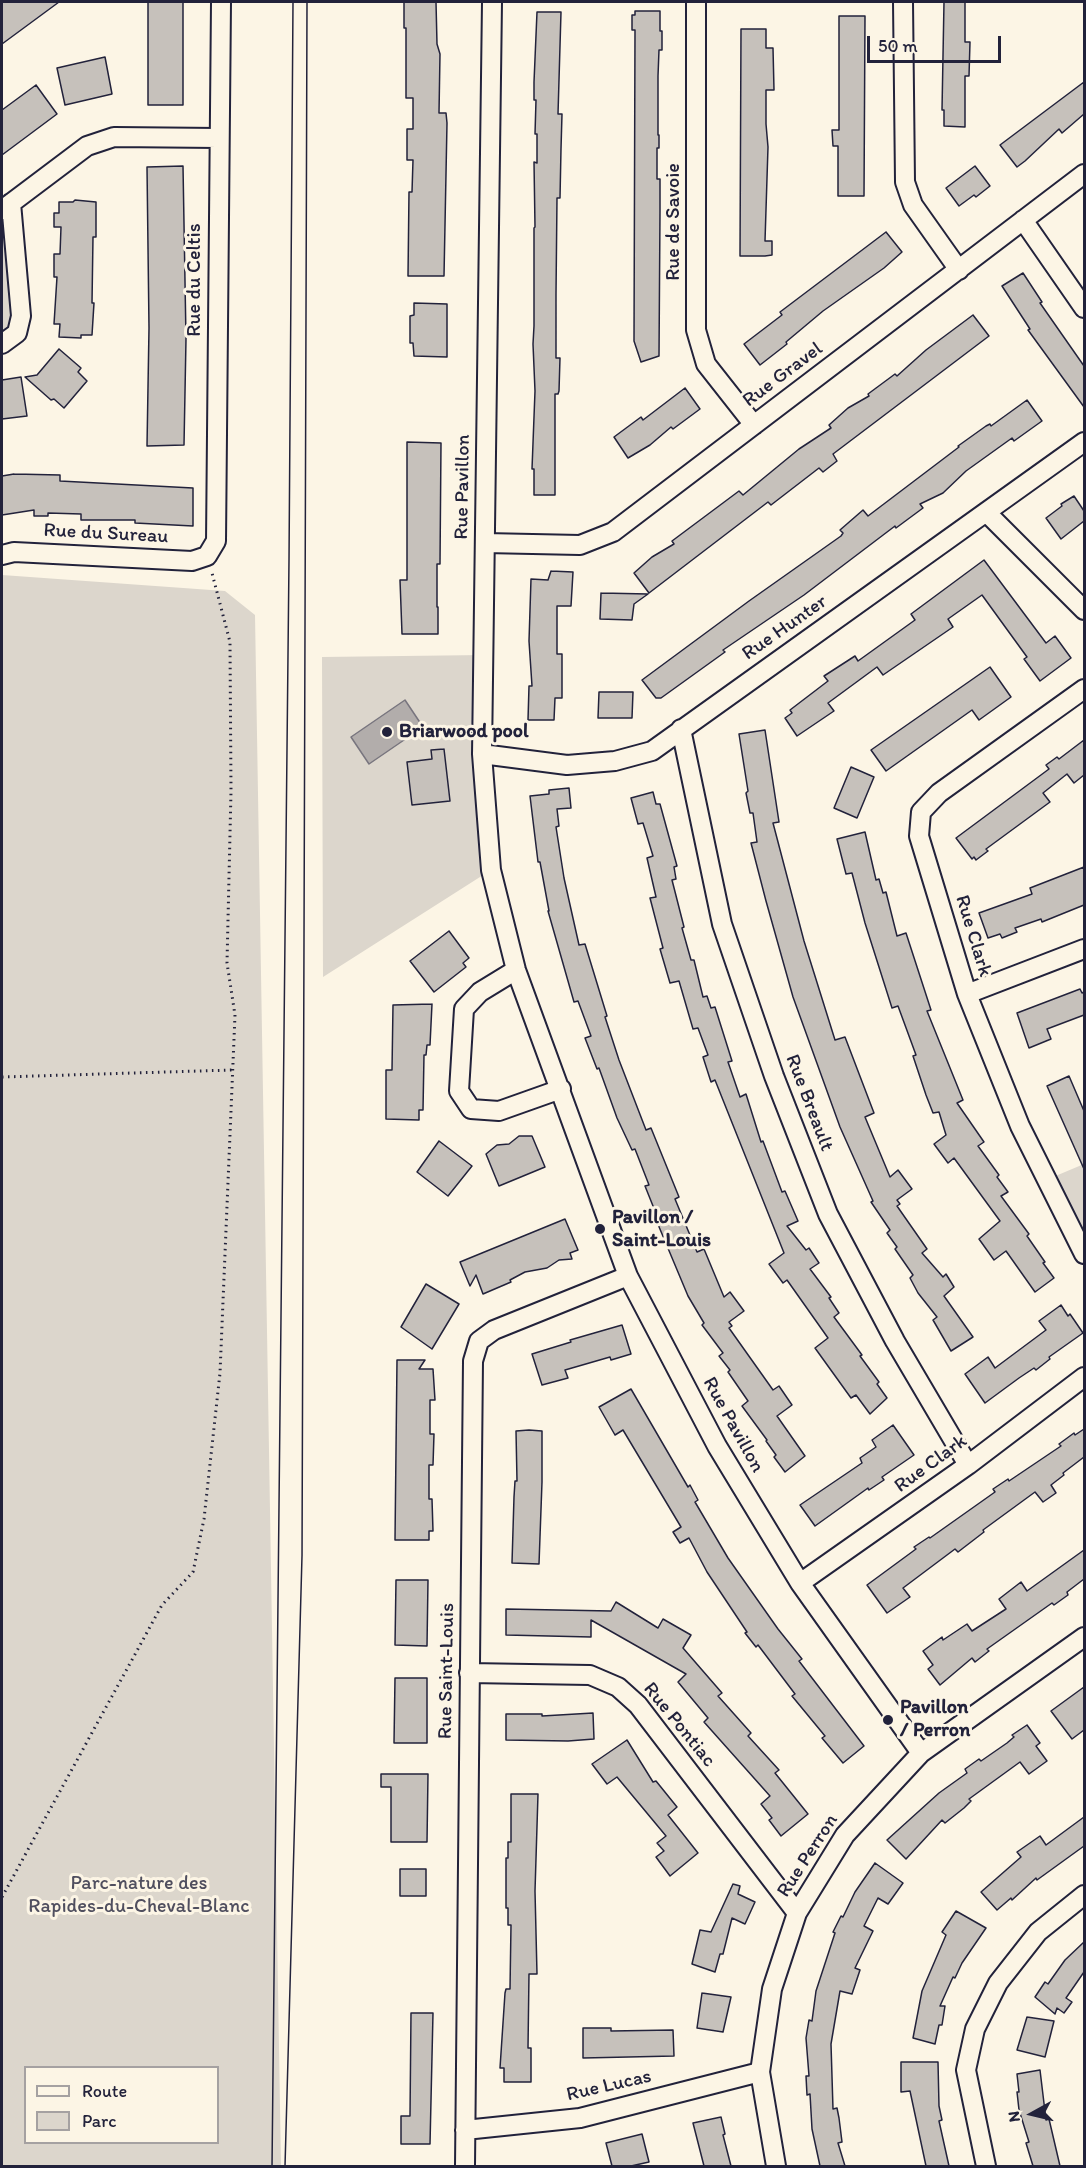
<!DOCTYPE html>
<html>
<head>
<meta charset="utf-8">
<style>
	body { margin:0 }
	#map { position:relative; width:1086px; height:2168px; overflow:hidden; background:#fcf5e5; font-family:Itim,sans-serif }
	canvas { display:block }
	.frame { position:absolute; inset:0; border:3px solid #22223b; pointer-events:none }
	.legend { position:absolute; left:24px; top:2066px; width:195px; height:78px; box-sizing:border-box; background:#fcf5e5; border:2px solid #a5a1a1; margin:0; padding:8px 10px; list-style:none; font-size:18px; color:#22223b }
	.legend li { display:flex; align-items:center; gap:12px; height:30px }
	.legend b { width:30px; border:2px solid #a5a1a1 }
	.north { position:absolute; left:1002px; top:2084px; width:60px; height:60px; -webkit-text-stroke:4px #fcf5e5; paint-order:stroke; rotate:262deg; font-size:16px; font-weight:700; line-height:24px; text-align:center; color:#22223b }
	.north::after { content:''; display:block; margin:auto; width:21px; height:27px; background:#22223b; clip-path:polygon(50% 0,100% 100%,50% 72%,0 100%) }
	.scale { position:absolute; left:867px; top:36px; width:134px; height:27px; box-sizing:border-box; border:3px solid #22223b; border-top:0; padding-left:8px; font-size:18px; line-height:21px; white-space:nowrap; color:#22223b; -webkit-text-stroke:4px #fcf5e5; paint-order:stroke }
</style>
</head>
<body>
<div id="map">
<canvas width="1086" height="2168"></canvas>
<div class="frame"></div>
<ul class="legend">
<li><b style="height:8px;background:#fcf5e5"></b>Route</li>
<li><b style="height:16px;background:#dcd6cc"></b>Parc</li>
</ul>
<div class="north">N</div>
<div class="scale">50 m</div>
</div>
<script>
const ctx = document.querySelector('canvas').getContext('2d');
ctx.lineJoin = 'round';
function paint(path, color) { ctx.fillStyle = color; ctx.fill(path, 'evenodd'); }
const toPath = rows => new Path2D(rows.map(r => 'M' + r).join(''));
function trace(path, color, width, dash) { ctx.strokeStyle = color; ctx.lineWidth = width; ctx.lineCap = dash ? 'butt' : 'round'; ctx.setLineDash(dash || []); ctx.stroke(path); }
function write(font, color, halo, rows, align = 'center') {
  ctx.font = font + ' Itim,sans-serif'; ctx.lineWidth = 6; ctx.setLineDash([]); ctx.textBaseline = 'middle'; ctx.strokeStyle = halo; ctx.fillStyle = color; for (const [text, x, y, turn = 0] of rows) {
    ctx.save(); ctx.translate(x, y); ctx.rotate((+turn || 0) * Math.PI / 180); ctx.textAlign = isNaN(turn) ? turn : align; if (halo) ctx.strokeText(text, 0, 0); ctx.fillText(text, 0, 0); ctx.restore();
  }
}
paint(toPath([
	[11,203,21,316,2,344,2,210],
	[2,575,225,591,255,615,281,2166,2,2166],
	[26,2068,218,2068,218,2142,26,2142],
	[484,655,491,870,323,977,322,657],
	[1084,1164,1084,1254,1046,1180]
]), '#dcd6cc');
const water = toPath([
	[405,700,423,727,369,764,351,737,405,700]
]);
paint(water, '#b2adab');
trace(water, '#78757e', 1.5);
const building = toPath([
	[2,2,59,2,2,44,2,2],
	[148,2,183,2,183,105,148,105,148,2],
	[404,2,436,2,437,44,440,54,439,113,446,113,447,123,444,276,408,276,409,192,412,192,413,160,407,160,407,129,413,129,413,98,406,98,406,28,404,28,404,2],
	[944,2,965,2,965,42,970,42,969,76,965,76,965,127,944,126,944,110,942,110,944,2],
	[635,11,660,11,660,31,662,31,662,50,659,50,658,76,658,135,659,135,659,148,657,148,657,179,660,179,660,211,659,356,641,362,634,341,635,30,632,30,632,15,635,15,635,11],
	[537,12,561,12,558,114,562,114,561,149,560,198,557,198,556,294,556,358,560,358,559,391,558,394,555,394,555,495,534,495,534,469,532,469,535,391,533,344,534,326,534,228,535,227,534,162,537,163,537,134,535,134,536,100,534,100,534,82,537,12],
	[839,16,865,16,864,196,838,196,838,146,833,146,832,130,839,130,839,16],
	[741,29,766,29,766,48,773,48,774,90,766,90,766,124,768,147,765,241,772,241,772,255,765,256,740,256,741,29],
	[105,57,112,94,65,105,57,68,105,57],
	[1084,82,1084,114,1062,133,1059,129,1025,161,1017,167,1000,145,1084,82],
	[36,85,57,114,2,155,2,110,36,85],
	[183,166,186,339,184,445,147,446,149,328,147,167,183,166],
	[975,166,990,186,976,197,974,195,959,206,946,188,975,166],
	[75,200,96,202,96,237,93,237,92,303,94,303,92,335,81,335,81,338,59,337,60,324,54,324,57,277,54,277,54,254,60,254,61,227,54,227,54,213,59,213,59,202,73,202,75,200],
	[886,232,902,252,884,268,823,311,786,342,787,344,760,365,744,344,782,315,780,312,886,232],
	[1023,273,1042,302,1040,303,1084,366,1084,407,1028,330,1030,329,1002,286,1023,273],
	[414,303,447,304,447,357,414,356,413,343,410,343,410,316,414,315,414,303],
	[973,315,989,336,833,454,837,461,823,472,819,468,771,505,768,502,649,593,634,573,652,557,674,544,672,541,739,491,743,495,799,449,831,428,829,425,848,408,869,396,868,394,895,374,897,376,926,350,973,315],
	[59,349,81,368,78,372,87,381,64,408,54,399,51,400,25,377,37,375,59,349],
	[21,377,27,416,2,419,2,380,21,377],
	[685,388,700,409,673,429,671,427,650,445,628,458,614,437,641,417,643,420,685,388],
	[1027,400,1042,421,1014,441,1012,438,966,471,943,493,920,504,923,508,896,528,895,526,804,595,723,650,725,652,661,698,656,698,642,680,749,601,841,536,843,533,840,530,863,510,868,516,959,447,958,446,986,426,990,424,991,426,1027,400],
	[407,442,441,443,440,564,437,564,437,607,438,607,438,634,402,634,400,580,407,580,407,442],
	[14,474,60,475,60,481,193,488,193,526,135,523,135,520,81,520,81,514,48,513,48,516,34,516,34,510,2,515,2,476,14,474],
	[1074,496,1084,511,1084,521,1061,539,1046,518,1062,506,1061,504,1074,496],
	[984,560,1046,643,1055,636,1071,658,1040,681,1024,659,1027,657,982,595,948,619,953,627,883,675,877,667,828,703,834,711,797,736,785,718,792,713,790,710,828,681,824,676,855,656,858,661,915,620,911,614,984,560],
	[551,571,573,572,571,606,557,606,557,654,562,654,562,698,555,698,554,720,528,720,529,686,532,686,529,641,531,579,548,580,551,571],
	[601,593,648,594,634,604,632,620,600,619,601,593],
	[990,667,1011,697,979,720,972,710,886,771,871,750,990,667],
	[599,692,633,692,632,718,598,718,599,692],
	[765,730,779,822,773,823,804,941,835,1040,845,1037,874,1113,865,1117,890,1177,898,1170,912,1189,897,1200,900,1204,897,1206,927,1249,922,1253,943,1277,946,1274,954,1287,944,1296,973,1337,951,1351,933,1320,937,1317,918,1293,910,1278,913,1275,895,1249,897,1247,887,1233,890,1230,871,1202,873,1201,840,1127,793,997,766,901,751,843,757,842,753,813,750,813,746,793,748,791,739,734,765,730],
	[1084,740,1084,775,1074,783,1067,774,1043,793,1050,802,986,849,988,851,976,860,974,857,972,859,956,838,1049,769,1046,765,1057,757,1059,759,1084,740],
	[444,749,450,801,412,805,407,762,432,759,431,750,444,749],
	[851,767,874,777,857,818,834,808,851,767],
	[569,788,571,808,557,809,559,826,556,827,564,878,579,945,585,944,607,1016,605,1017,619,1060,646,1130,651,1128,679,1197,675,1199,697,1252,704,1249,724,1297,730,1292,744,1311,729,1322,732,1326,729,1328,773,1390,779,1386,792,1405,777,1416,805,1456,785,1472,774,1457,776,1455,766,1441,767,1440,742,1406,748,1401,728,1372,730,1370,719,1356,723,1353,702,1325,704,1323,688,1296,657,1222,659,1221,645,1186,649,1185,635,1149,632,1150,617,1118,599,1068,597,1069,585,1038,591,1036,578,1001,574,1002,548,911,549,911,540,862,538,862,530,796,549,794,549,790,569,788],
	[653,792,656,804,660,804,677,866,674,867,676,879,672,880,684,927,682,928,691,960,694,960,703,997,707,996,711,1008,715,1007,732,1061,728,1062,740,1097,746,1094,761,1142,763,1141,782,1192,785,1191,798,1221,787,1226,806,1250,809,1248,819,1263,810,1269,831,1297,829,1298,839,1313,834,1317,862,1355,860,1356,879,1382,877,1384,887,1398,870,1414,856,1395,851,1398,815,1348,828,1338,787,1280,783,1283,769,1264,784,1253,715,1080,711,1082,703,1057,708,1055,698,1028,693,1029,679,981,670,983,660,949,663,948,650,898,656,897,647,858,653,856,643,823,638,824,631,798,653,792],
	[865,832,876,880,879,879,883,893,886,892,897,936,906,933,931,1010,927,1011,963,1100,957,1103,984,1142,978,1146,999,1175,997,1177,1008,1192,1001,1196,1029,1234,1027,1236,1045,1262,1043,1263,1054,1278,1035,1292,1006,1251,994,1260,979,1239,1000,1221,954,1158,948,1163,934,1144,946,1135,939,1112,933,1113,926,1095,913,1056,916,1055,898,1006,892,1008,865,923,852,873,846,874,837,839,865,832],
	[1084,867,1084,905,1042,922,1041,919,1015,928,1017,932,1002,938,1000,934,988,938,979,913,1032,894,1030,888,1084,867],
	[449,931,469,958,463,963,466,967,434,992,410,961,449,931],
	[1080,989,1082,993,1084,992,1084,1015,1047,1029,1051,1039,1029,1048,1017,1013,1080,989],
	[432,1004,430,1045,427,1045,426,1055,424,1055,423,1110,419,1110,419,1120,386,1119,386,1070,392,1070,393,1005,432,1004],
	[1069,1076,1084,1111,1084,1169,1047,1086,1069,1076],
	[519,1136,532,1136,545,1167,499,1186,486,1154,497,1145,509,1144,519,1136],
	[439,1141,472,1166,448,1196,417,1172,439,1141],
	[565,1219,578,1250,570,1253,572,1259,559,1260,547,1268,525,1272,510,1280,511,1282,483,1294,476,1275,470,1286,460,1262,565,1219],
	[426,1284,459,1304,432,1349,401,1327,426,1284],
	[1061,1305,1068,1316,1070,1314,1083,1333,1049,1357,1050,1359,1036,1370,1034,1368,1019,1378,985,1403,965,1374,988,1357,995,1368,1046,1330,1039,1321,1061,1305],
	[622,1325,631,1354,611,1360,610,1357,565,1370,568,1378,542,1385,532,1354,571,1342,570,1340,622,1325],
	[397,1360,425,1360,419,1369,433,1369,435,1400,430,1400,430,1434,434,1434,433,1465,429,1465,429,1499,432,1499,433,1531,429,1531,429,1540,395,1540,397,1360],
	[631,1389,688,1487,690,1485,698,1500,695,1502,728,1558,778,1629,802,1659,799,1661,864,1746,843,1763,822,1738,825,1736,792,1696,795,1694,758,1645,756,1647,745,1633,747,1632,707,1572,689,1538,680,1543,673,1532,681,1527,623,1430,615,1435,599,1407,631,1389],
	[893,1425,914,1455,882,1477,884,1480,869,1490,868,1488,815,1526,800,1505,862,1463,860,1458,876,1447,872,1440,893,1425],
	[1084,1429,1084,1457,1063,1473,1064,1475,1051,1485,1056,1493,1043,1502,1035,1492,983,1530,984,1532,958,1552,955,1549,903,1588,910,1597,887,1613,867,1585,916,1549,914,1547,929,1537,930,1538,995,1492,993,1489,1008,1479,1009,1481,1061,1446,1059,1444,1074,1433,1075,1435,1084,1429],
	[529,1430,542,1431,542,1482,539,1564,512,1563,514,1497,515,1481,517,1481,516,1431,529,1430],
	[1084,1550,1084,1579,1067,1592,1068,1595,1054,1605,1052,1603,987,1649,989,1651,975,1662,972,1658,940,1685,928,1669,933,1665,923,1651,942,1637,943,1640,967,1624,972,1631,1006,1609,999,1599,1021,1582,1027,1591,1084,1550],
	[396,1580,428,1580,427,1646,395,1645,396,1580],
	[616,1602,658,1628,663,1619,691,1635,683,1648,722,1693,718,1696,751,1733,748,1736,779,1770,775,1773,808,1814,781,1836,769,1820,772,1818,761,1804,770,1796,704,1722,708,1718,678,1682,686,1674,591,1620,591,1637,506,1635,506,1609,611,1611,616,1602],
	[395,1678,427,1678,427,1743,394,1743,395,1678],
	[1084,1687,1084,1730,1072,1739,1051,1711,1084,1687],
	[593,1713,594,1739,568,1741,506,1740,506,1714,542,1714,542,1716,593,1713],
	[1027,1725,1040,1743,1036,1746,1047,1761,1029,1774,1020,1762,969,1799,971,1801,964,1808,945,1823,942,1820,906,1859,887,1840,939,1793,967,1773,965,1769,979,1759,981,1761,1007,1743,1014,1737,1012,1735,1027,1725],
	[627,1740,653,1782,656,1781,677,1807,668,1815,698,1853,670,1876,656,1857,664,1851,657,1843,666,1836,617,1777,607,1784,592,1764,627,1740],
	[381,1774,428,1774,427,1842,391,1842,391,1787,381,1787,381,1774],
	[511,1794,538,1794,535,1891,537,1974,529,1974,528,2048,531,2048,531,2082,504,2082,504,2068,500,2068,505,1993,506,1989,510,1989,511,1925,508,1925,508,1908,506,1908,506,1858,508,1858,508,1842,511,1842,511,1794],
	[1084,1817,1084,1846,1037,1880,1036,1878,1012,1900,1011,1898,997,1910,981,1892,1021,1857,1017,1852,1040,1836,1046,1845,1084,1817],
	[875,1863,903,1883,888,1904,878,1898,864,1926,873,1931,855,1968,860,1970,852,1994,840,1991,831,2044,833,2109,837,2108,839,2118,842,2142,838,2143,845,2166,820,2166,812,2129,810,2094,807,2095,806,2076,809,2076,806,2038,809,2020,812,2021,816,1991,835,1933,833,1932,841,1916,843,1917,855,1892,875,1863],
	[400,1869,426,1869,426,1896,400,1896,400,1869],
	[733,1884,740,1886,738,1894,755,1902,745,1924,732,1918,723,1954,720,1954,715,1972,692,1964,700,1930,711,1932,733,1884],
	[956,1911,986,1928,962,1963,955,1978,953,1977,940,2006,945,2006,942,2025,939,2025,935,2044,913,2038,922,1991,946,1935,942,1932,956,1911],
	[1084,1942,1084,1972,1066,1998,1072,2002,1064,2013,1057,2008,1055,2014,1035,1997,1045,1982,1048,1984,1065,1960,1084,1942],
	[702,1993,731,1997,723,2032,697,2028,702,1993],
	[411,2013,433,2013,430,2144,401,2144,401,2116,410,2116,411,2013],
	[1027,2017,1054,2021,1045,2057,1017,2050,1027,2017],
	[583,2028,611,2028,611,2031,673,2030,674,2056,583,2058,583,2028],
	[901,2062,938,2062,939,2106,942,2120,939,2121,949,2166,926,2166,910,2091,901,2092,901,2062],
	[1040,2070,1046,2120,1049,2119,1060,2166,1033,2166,1026,2143,1029,2142,1019,2110,1017,2092,1019,2092,1017,2074,1040,2070],
	[721,2117,725,2134,723,2135,731,2166,704,2166,693,2123,721,2117],
	[642,2134,649,2162,631,2166,612,2166,606,2143,642,2134]
]);
paint(building, '#c6c1bb');
trace(building, '#22223b', 1.5);
const minor = toPath([
	[492,2,482,754,491,870,516,970,628,1276,717,1446,800,1583,921,1753],
	[696,2,696,330,706,364,754,425],
	[903,2,905,182,913,205,959,270],
	[2,210,87,146,114,137,218,138],
	[1023,220,1084,308],
	[2,344,17,333,21,316,11,203],
	[986,512,1084,610],
	[485,543,580,545,613,532,1084,174],
	[2,555,14,552,192,561,207,556,216,541,221,2],
	[1084,689,939,793,921,812,919,836,967,994,1020,1126,1084,1254],
	[681,729,722,924,774,1076,828,1214,895,1341,968,1465],
	[482,754,567,765,615,761,652,751,1084,442],
	[516,970,480,992,464,1009,459,1091,471,1109,499,1111,561,1089],
	[967,994,1084,949],
	[800,1583,968,1465,1084,1377],
	[469,1673,590,1675,618,1687,638,1705,797,1913],
	[465,2130,580,2118,760,2072],
	[465,2166,473,1361,479,1341,494,1330,628,1276],
	[776,2166,760,2072,772,1989,797,1913,845,1835,921,1753,1084,1637],
	[986,2166,966,2070,975,2029,998,1983,1038,1932,1084,1895]
]);
trace(minor, '#22223b', 22);
trace(toPath([
	[2,1077,232,1070],
	[2,1897,162,1605,193,1572,204,1519,220,1373,235,1015,227,963,231,791,230,642,212,573]
]), '#22223b', 3, [1.5, 4.5]);
trace(minor, '#fcf5e5', 18);
trace(toPath([
	[272,2166,289,560,293,2],
	[285,2166,302,1556,307,2]
]), '#22223b', 1.5);
for (const [x, y, r, color] of [
	[387,732,6,"#22223b"],
	[600,1229,6,"#22223b"],
	[888,1720,6,"#22223b"]
]) { const dot = new Path2D(); dot.arc(x, y, r, 0, 2 * Math.PI); ctx.fillStyle = color; ctx.fill(dot); trace(dot, '#fcf5e5', 2); }
write('20px', '#22223b', '#fcf5e5', [
	["Rue de Savoie",674,222,-90],
	["Rue du Celtis",195,280,-90],
	["Rue Gravel",783,375,-37],
	["Rue Pavillon",463,487,-89],
	["Rue du Sureau",106,534,3],
	["Rue Hunter",785,628,-35],
	["Rue Clark",973,936,73],
	["Rue Breault",809,1103,69],
	["Rue Pavillon",733,1425,61],
	["Rue Clark",931,1464,-36],
	["Rue Saint-Louis",447,1671,-89],
	["Rue Pontiac",679,1725,51],
	["Rue Perron",808,1856,-57],
	["Rue Lucas",609,2086,-13]
]);
write('bold 20px', '#22223b', '#fcf5e5', [
	["Briarwood pool",399,732],
	["Pavillon /",612,1218],
	["Saint-Louis",612,1241],
	["Pavillon",900,1708],
	["/ Perron",900,1731]
], 'left');
write('20px', '#504f5f', '#fcf5e5', [
	["Parc-nature des",139,1884],
	["Rapides-du-Cheval-Blanc",139,1907]
]);
</script>
</body>
</html>
